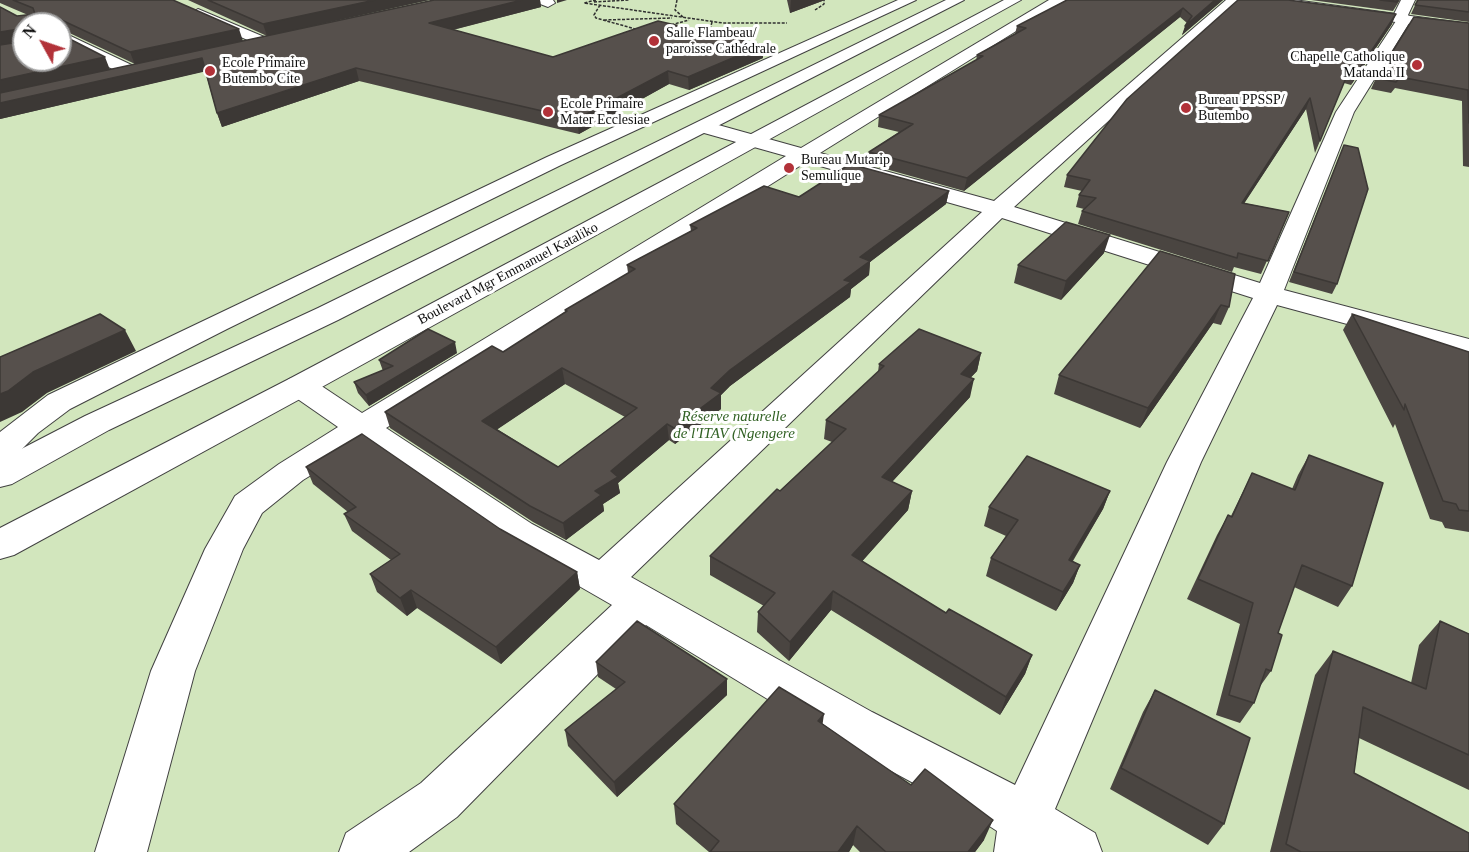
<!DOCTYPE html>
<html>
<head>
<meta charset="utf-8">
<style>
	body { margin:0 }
	#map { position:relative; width:1469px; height:852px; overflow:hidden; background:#fefbf1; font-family:Georgia,serif }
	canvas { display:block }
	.north { position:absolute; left:12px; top:12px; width:60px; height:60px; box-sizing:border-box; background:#fff; border:2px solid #9f9f9f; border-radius:50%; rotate:310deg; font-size:16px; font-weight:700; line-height:24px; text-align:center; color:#0e0e0e }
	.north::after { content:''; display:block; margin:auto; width:21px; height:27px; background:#b23239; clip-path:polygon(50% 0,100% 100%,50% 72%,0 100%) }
</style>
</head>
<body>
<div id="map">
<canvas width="1469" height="852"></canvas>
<div class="north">N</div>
</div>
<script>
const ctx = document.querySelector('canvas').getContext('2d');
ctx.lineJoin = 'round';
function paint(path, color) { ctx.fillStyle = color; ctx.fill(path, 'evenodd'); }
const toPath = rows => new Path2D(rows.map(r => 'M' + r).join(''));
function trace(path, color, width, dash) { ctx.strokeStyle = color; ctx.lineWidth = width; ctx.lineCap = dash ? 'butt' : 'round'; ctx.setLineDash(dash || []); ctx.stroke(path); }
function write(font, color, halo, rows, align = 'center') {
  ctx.font = font + ' Georgia,serif'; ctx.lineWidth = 6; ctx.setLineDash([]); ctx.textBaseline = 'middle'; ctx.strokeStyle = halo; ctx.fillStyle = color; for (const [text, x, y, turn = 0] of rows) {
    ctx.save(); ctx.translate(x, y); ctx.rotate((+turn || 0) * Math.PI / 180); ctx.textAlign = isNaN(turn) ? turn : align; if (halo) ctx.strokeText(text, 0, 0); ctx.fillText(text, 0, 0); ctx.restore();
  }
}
paint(toPath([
	[0,0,1469,0,1469,852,0,852],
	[24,24,60,24,60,60,24,60]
]), '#d2e6bd');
const minor = toPath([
	[530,0,553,0,555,3,548,7,530,0],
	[898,0,916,0,561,165,227,329,70,409,38,433,12,459,0,462,0,432,48,395,547,157,898,0],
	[1049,0,1066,0,820,153,994,201,1226,0,1241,0,1014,207,1260,283,1336,112,1396,21,1393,16,1401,0,1415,0,1408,15,1411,20,1354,112,1284,290,1469,339,1469,357,1277,305,1201,462,1055,809,1095,833,1102,852,994,852,997,831,974,816,838,742,646,625,457,817,409,852,339,852,346,833,421,783,612,605,506,544,362,444,303,480,262,513,243,549,195,671,147,852,95,852,151,671,205,549,230,505,235,496,279,464,338,427,289,393,284,386,289,379,300,377,311,379,362,413,786,156,697,131,694,127,697,123,704,121,801,148,1049,0],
	[806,162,982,212,599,560,532,524,386,428,806,162],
	[1002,218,1253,298,1167,462,1015,785,872,712,631,577,1002,218],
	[198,9,269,39,272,42,264,47,259,45,193,16,191,13,198,9],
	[60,31,140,69,142,73,134,78,128,77,60,42,60,31]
]);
const tertiary = toPath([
	[946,0,964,0,338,320,109,430,12,484,0,487,0,460,85,416,318,308,946,0],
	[1004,0,1021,0,311,393,14,555,0,559,0,528,289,379,1004,0],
	[1257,0,1294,0,1469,24,1469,32,1264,4,1257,0]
]);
trace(minor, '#414141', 2);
trace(tertiary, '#414141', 2);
trace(toPath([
	[596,0,584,3,723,23,787,23],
	[677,0,675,10,683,17],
	[594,2,630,0],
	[600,5,594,15,596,18,639,30],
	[815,10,824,4,824,0],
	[604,20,672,18],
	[667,26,689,20],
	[708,38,712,22]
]), '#303030', 1.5, [3, 1.5]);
paint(minor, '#fff');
paint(tertiary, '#fff');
paint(toPath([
	[0,0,173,0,243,41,434,0,540,0,541,7,453,30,553,57,763,58,689,90,669,84,579,134,359,81,222,127,217,113,205,71,0,119,0,7,17,16,28,15,0,3],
	[24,24,60,24,60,30,61,29,135,64,110,70],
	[188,0,429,0,267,36],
	[787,0,825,0,790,13],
	[1067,0,1223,0,1182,35,1187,23,1180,17,964,191,868,164,869,152,899,132,878,127,879,115,976,61,977,55,1015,34,1017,26],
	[1311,0,1400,0,1393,11],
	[1416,0,1469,0,1469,22,1411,14,1417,1],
	[1469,23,1469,167,1463,166,1462,101,1395,88,1391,93,1371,89,1376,78],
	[1392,24,1351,85,1344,83,1315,153,1306,109,1244,203,1289,212,1261,274,1234,267,1232,272,1078,224,1082,211,1084,209,1076,207,1079,195,1082,191,1064,187,1067,175],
	[1344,145,1337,284,1332,294,1289,282],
	[949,191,946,204,870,262,869,275,851,289,850,297,730,386,721,395,721,409,675,444,669,440,618,483,620,493,603,504,604,511,566,540,533,522,390,428,385,412,503,352,565,312,565,310,628,273,627,265,691,231,690,225,799,197],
	[565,384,625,417,558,467,497,429],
	[1160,251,1229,307,1221,325,1213,323,1140,428,1054,394,1059,375],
	[1104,253,1061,300,1014,283,1018,265],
	[1352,314,1469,352,1469,532,1445,528,1442,522,1430,519,1395,424,1393,428,1343,330],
	[457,353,369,406,358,393,354,382,383,371,379,360],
	[981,353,977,371,971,377,970,397,892,482,912,491,908,510,862,561,946,613,1032,655,1025,674,1000,715,831,610,789,661,757,632,758,612,764,606,710,575,710,556,832,442,824,439,826,420,878,372,879,364],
	[1309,455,1352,586,1338,607,1294,587,1278,633,1271,671,1258,689,1254,703,1240,723,1216,715,1240,624,1187,599,1217,535,1228,515,1231,516,1252,473,1292,489,1298,475],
	[306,467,500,529,577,572,580,589,501,664,417,608,407,616,377,592,370,574,391,560,352,531,344,514,348,512,313,484],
	[1110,491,1103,509,1073,561,1080,565,1073,583,1056,611,986,576,991,558,1006,536,984,526,989,507],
	[1440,621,1469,634,1469,790,1359,738,1354,773,1469,852,1270,852,1315,675,1333,651,1411,683,1419,645],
	[596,662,727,695,617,797,568,746,565,730,616,689,598,677],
	[1155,690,1224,824,1208,845,1110,789,1143,712],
	[823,724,984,840,975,852,860,852,853,845,849,852,709,852,676,824,674,804]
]), '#4a4541');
paint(toPath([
	[375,0,429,0,267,36,263,24],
	[522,0,540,0,541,7,432,35,429,23],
	[557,0,567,0,557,3],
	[791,0,825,0,790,13],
	[1215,0,1223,0,1182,35,1185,26],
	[1183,8,1180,17,964,191,967,178],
	[1396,14,1392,24,1351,85,1356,74],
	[55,17,59,24,52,24,52,19],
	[19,29,24,42,0,45,0,32],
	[239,29,243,41,135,65,130,52],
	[763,45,763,58,689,90,688,77],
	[105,57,110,70,0,95,0,80],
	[202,58,207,71,0,119,0,103],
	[356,68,359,81,222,127,217,113],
	[668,71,669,84,579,134,577,119],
	[1310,98,1306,109,1236,216,1242,203],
	[949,191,946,204,870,262,869,275,851,289,850,297,730,386,721,395,721,409,675,444,674,428,711,388,730,370,844,280,860,257],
	[1110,235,1104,253,1061,300,1066,281],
	[1221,305,1213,323,1140,428,1148,408],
	[125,330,136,351,47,393,22,412,0,422,0,394,33,372],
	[455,342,457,353,369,406,366,395],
	[981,353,977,371,957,392,961,374],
	[562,368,565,384,486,437,482,421],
	[974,379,970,397,879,496,882,477],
	[667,424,669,440,618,483,620,493,603,504,604,511,566,540,563,523,595,491,611,471],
	[912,491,908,510,850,575,852,555],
	[1110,491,1103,509,1062,578,1069,560],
	[1080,565,1073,583,1056,611,1063,592],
	[577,572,580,589,501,664,496,647],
	[411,590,417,608,407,616,400,598],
	[833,591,831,610,789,661,790,642],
	[1032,655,1025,674,1000,715,1006,697],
	[727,679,727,695,617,797,614,782],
	[824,714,821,735,818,721],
	[993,820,984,840,975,852,968,852],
	[857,826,853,845,849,852,838,852]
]), '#3c3835');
const building = toPath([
	[13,0,173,0,239,29,130,52,55,17,52,19,52,24,24,24,24,60,60,60,60,34,105,57,0,80,0,45,19,42,19,29,0,32,0,7,17,16,35,14,33,8,13,0],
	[208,0,375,0,263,24,208,0],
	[434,0,522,0,429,23,553,57,658,21,763,45,688,77,668,71,577,119,356,68,217,113,202,58,0,103,0,93,434,0],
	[1067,0,1215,0,1185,26,1192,16,1183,8,967,178,869,152,913,124,879,115,983,56,977,55,1026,28,1017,26,1067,0],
	[1238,0,1288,0,1396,14,1356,74,1348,73,1320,141,1310,98,1242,203,1289,212,1268,261,1238,253,1237,258,1082,211,1096,198,1079,195,1090,180,1067,175,1127,99,1238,0],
	[1380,0,1398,0,1397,2,1380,0],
	[1418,0,1469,0,1469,12,1415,5,1418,0],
	[1414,17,1469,23,1469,123,1468,90,1400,77,1396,82,1376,78,1414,17],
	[1344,145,1358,148,1368,189,1337,284,1294,272,1344,145],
	[850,164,949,191,860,257,870,261,844,280,851,282,730,370,711,388,721,393,674,428,667,424,611,471,618,477,595,491,601,495,563,523,530,506,385,412,492,346,503,352,567,311,565,310,635,269,627,265,697,228,690,225,764,186,799,197,850,164],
	[562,368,637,408,558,467,482,421,562,368],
	[1066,222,1110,235,1066,281,1018,265,1066,222],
	[1160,251,1235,274,1229,307,1221,305,1148,408,1059,375,1160,251],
	[100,314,125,330,33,372,8,391,0,394,0,357,100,314],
	[1352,314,1469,352,1469,511,1459,510,1456,504,1443,501,1405,404,1404,410,1352,314],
	[428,329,455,342,366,395,354,382,393,366,379,360,428,329],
	[919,329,981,353,961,374,974,379,882,477,912,491,852,555,946,613,949,609,1032,655,1006,697,833,591,790,642,758,612,775,593,710,556,777,489,780,491,846,429,826,420,884,366,879,364,919,329],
	[362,434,500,529,577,572,496,647,411,590,400,598,370,574,400,554,344,514,356,507,306,467,362,434],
	[1309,455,1383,483,1352,586,1302,565,1278,633,1282,635,1271,671,1266,669,1254,703,1229,695,1253,603,1198,579,1228,515,1232,517,1252,473,1295,490,1309,455],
	[1027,456,1110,491,1069,560,1080,565,1063,592,991,558,1018,520,989,507,1027,456],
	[637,621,727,679,614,782,565,730,625,682,596,662,637,621],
	[1440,621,1469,634,1469,755,1363,707,1354,773,1469,833,1469,852,1301,852,1286,844,1333,651,1426,689,1440,621],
	[779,687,824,714,818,721,911,785,925,769,993,820,968,852,886,852,857,826,838,852,710,852,719,841,674,804,779,687],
	[1155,690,1250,738,1224,824,1121,768,1155,690]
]);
paint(building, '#56504c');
trace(building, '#3c3835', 1.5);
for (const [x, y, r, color] of [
	[654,41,6,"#b23239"],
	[1417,65,6,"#b23239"],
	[210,71,6,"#b23239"],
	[1186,108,6,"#b23239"],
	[548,112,6,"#b23239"],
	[789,168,6,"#b23239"]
]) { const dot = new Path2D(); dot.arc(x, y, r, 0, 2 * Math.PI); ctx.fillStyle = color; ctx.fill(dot); trace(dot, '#fff', 2); }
write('14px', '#0e0e0e', '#fff', [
	["Salle Flambeau/",666,33],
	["paroisse Cathédrale",666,49],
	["Chapelle Catholique",1405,57,"right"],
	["Matanda II",1405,73,"right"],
	["Ecole Primaire",222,63],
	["Butembo Cite",222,79],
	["Bureau PPSSP/",1198,100],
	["Butembo",1198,116],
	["Ecole Primaire",560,104],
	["Mater Ecclesiae",560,120],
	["Bureau Mutarip",801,160],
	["Semulique",801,176]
], 'left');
write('14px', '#0e0e0e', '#fff', [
	["Boulevard Mgr Emmanuel Kataliko",508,274,-28]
]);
write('italic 15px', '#316124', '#fff', [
	["Réserve naturelle",734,417],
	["de l'ITAV (Ngengere",734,434]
]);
</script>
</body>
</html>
